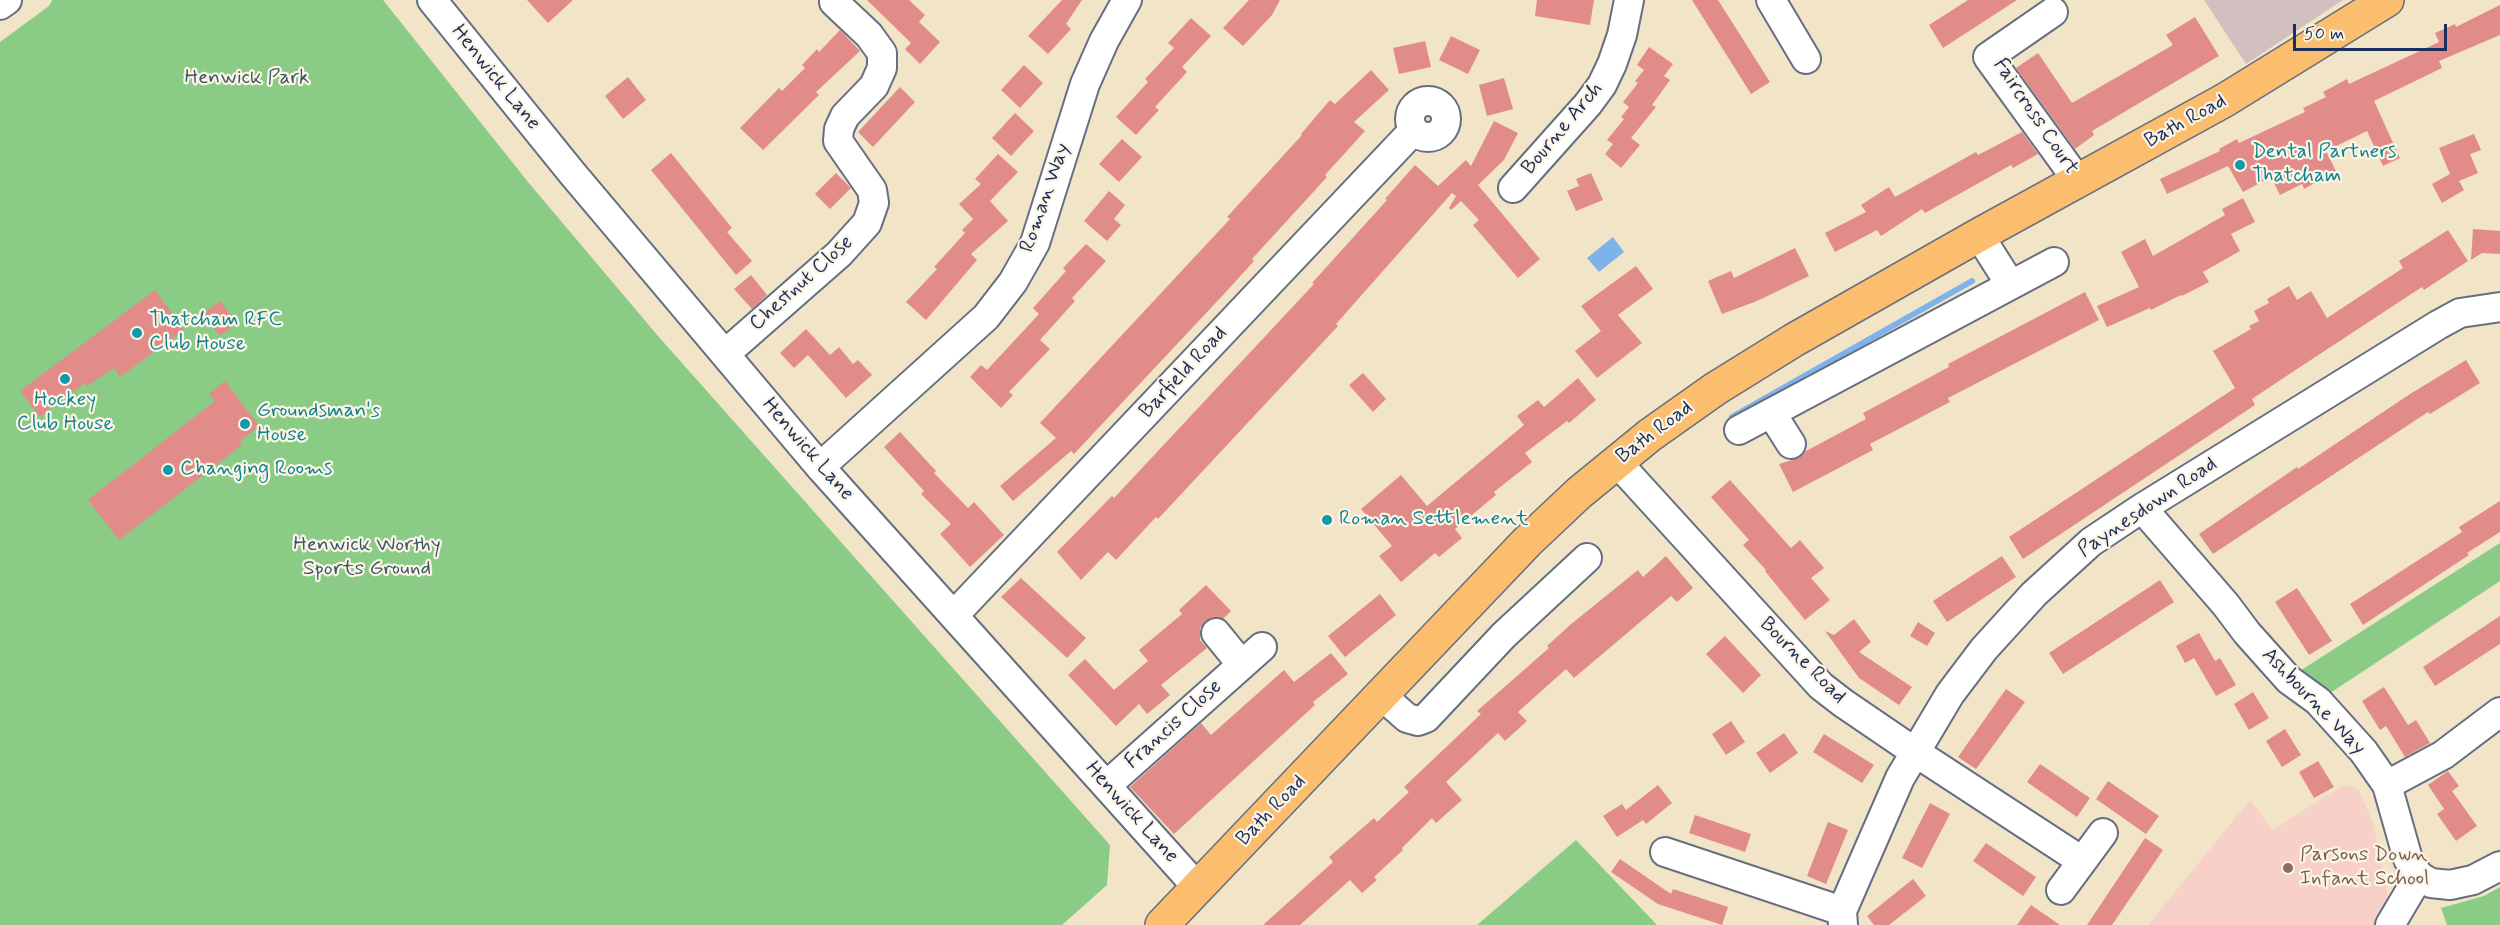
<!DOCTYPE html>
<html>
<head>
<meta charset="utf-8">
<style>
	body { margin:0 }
	#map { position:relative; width:2500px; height:925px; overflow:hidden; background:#f2e4c6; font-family:Mynerve,sans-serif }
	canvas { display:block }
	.scale { position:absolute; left:2293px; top:24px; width:154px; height:27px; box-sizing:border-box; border:3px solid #1b2f5e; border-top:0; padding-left:8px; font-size:18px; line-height:21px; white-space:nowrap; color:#1b2f5e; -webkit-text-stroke:4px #fcf5e5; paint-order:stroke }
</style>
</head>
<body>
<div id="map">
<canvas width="2500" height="925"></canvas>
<div class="scale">50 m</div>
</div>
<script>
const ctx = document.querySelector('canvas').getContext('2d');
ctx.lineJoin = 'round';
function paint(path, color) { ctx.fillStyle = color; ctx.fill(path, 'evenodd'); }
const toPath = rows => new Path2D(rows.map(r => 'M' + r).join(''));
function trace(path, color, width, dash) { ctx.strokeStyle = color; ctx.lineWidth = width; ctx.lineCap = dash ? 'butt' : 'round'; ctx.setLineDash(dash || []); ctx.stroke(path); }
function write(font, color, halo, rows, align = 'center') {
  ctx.font = font + ' Mynerve,sans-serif'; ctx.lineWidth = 4.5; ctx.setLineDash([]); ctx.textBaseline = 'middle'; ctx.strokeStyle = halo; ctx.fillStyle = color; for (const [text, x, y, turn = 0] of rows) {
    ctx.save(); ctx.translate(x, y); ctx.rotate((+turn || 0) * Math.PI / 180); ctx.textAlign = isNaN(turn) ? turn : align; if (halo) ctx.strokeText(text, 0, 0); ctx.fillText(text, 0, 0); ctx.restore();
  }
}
paint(toPath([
	[2343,785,2358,788,2373,823,2390,906,2378,925,2148,925,2250,800,2273,830]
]), '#f7d1c8');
paint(toPath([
	[2204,0,2343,0,2246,64]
]), '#d2bfc0');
paint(toPath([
	[52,0,383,0,528,182,658,336,1110,845,1107,885,1062,925,0,925,0,42,49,6],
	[2500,543,2500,581,2318,701,2295,674],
	[1576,840,1657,925,1477,925],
	[2500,887,2500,925,2447,925,2441,908,2484,896]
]), '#8acc85');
paint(toPath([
	[1613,237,1624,252,1599,272,1587,258]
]), '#7db2eb');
trace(toPath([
	[1732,417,1972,281]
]), '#7db2eb', 6);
paint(toPath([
	[527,0,573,0,548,23],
	[867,0,909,0,925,15,919,22,940,42,920,64,905,49,911,43],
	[1062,0,1082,0,1066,24,1071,29,1048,54,1028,36],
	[1249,0,1280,0,1272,15,1243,46,1223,28],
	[1537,0,1594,0,1590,25,1535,16],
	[1692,0,1718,0,1770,82,1751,94],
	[1968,0,2017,0,1943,48,1929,25],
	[2500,5,2500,35,2439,61,2442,68,2374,101,2400,158,2383,166,2367,131,2326,151,2336,171,2304,189,2302,184,2280,195,2271,177,2243,192,2228,166,2167,194,2160,179,2220,151,2219,149,2237,139,2239,143,2305,112,2303,108,2326,97,2323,92,2347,79,2349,84,2439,42,2435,33,2455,24,2456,27],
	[2195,17,2219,56,2092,131,2094,135,2075,149,2016,68,2038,53,2072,103,2173,45,2166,35],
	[1191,18,1211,36,1182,67,1187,72,1155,107,1159,110,1136,135,1116,117,1148,82,1145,79,1174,48,1168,43],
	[840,30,860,51,816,92,819,95,763,150,740,128,779,88,782,91,805,68,802,65,817,49,819,52],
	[1451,36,1480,50,1468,74,1439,60],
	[1425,41,1431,67,1399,74,1393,48],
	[1649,47,1673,64,1664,76,1670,80,1652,105,1656,107,1631,138,1640,145,1621,168,1605,154,1613,144,1607,140,1624,119,1621,117,1629,107,1623,102,1638,83,1635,81,1644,70,1637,65],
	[1024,65,1043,83,1020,108,1001,90],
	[1371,70,1389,90,1354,122,1365,131,1325,175,1327,177,1252,259,1254,261,1224,294,1074,454,1071,451,1013,501,1000,486,1056,438,1040,423,1230,219,1227,217,1302,135,1301,134,1330,100,1335,104],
	[628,77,646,100,623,119,605,96],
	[1504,78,1513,109,1487,116,1479,85],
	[900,87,915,102,873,147,858,132],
	[1015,113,1034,131,1011,156,992,138],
	[1494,121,1518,133,1504,160,1478,185,1540,259,1518,278,1473,225,1479,220,1461,201,1451,210,1449,208,1456,196,1452,193,1336,324,1338,326,1158,519,1156,517,1116,560,1108,552,1081,580,1057,552,1112,496,1114,498,1314,284,1312,283,1387,200,1385,199,1415,165,1438,186,1466,160,1471,166],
	[2022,132,2038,154,2013,168,2011,165,1925,213,1922,209,1881,236,1877,230,1835,252,1825,233,1866,212,1861,205,1889,187,1895,197,1976,152,1978,155],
	[2474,134,2481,150,2470,154,2478,173,2459,181,2464,190,2442,203,2432,184,2450,174,2439,148],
	[1122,139,1142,157,1119,182,1099,164],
	[671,153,732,228,727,232,752,261,736,275,651,170],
	[998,154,1018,172,990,201,1008,221,971,254,977,260,926,320,906,302,937,269,934,267,965,233,962,230,973,219,959,204,981,184,975,179],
	[836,173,851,188,830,209,815,194],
	[1591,173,1603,200,1576,211,1567,191,1579,186,1576,179],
	[1109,191,1125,205,1114,219,1121,225,1107,241,1084,221],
	[2243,198,2255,222,2231,234,2240,251,2203,272,2209,282,2182,296,2181,295,2151,310,2150,308,2107,327,2097,306,2139,287,2121,252,2145,239,2153,256,2225,215,2222,209],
	[2473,229,2500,231,2500,254,2482,253,2471,260],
	[2448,230,2468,261,2424,290,2422,287,2294,371,2252,399,2255,405,2023,559,2009,537,2235,388,2213,351,2251,329,2249,326,2259,321,2254,311,2269,303,2267,299,2289,286,2297,300,2311,291,2327,318,2403,268,2399,261],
	[1086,244,1106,261,1072,298,1075,301,1040,340,1050,349,1009,392,1013,395,1001,408,970,377,981,365,987,370,1039,314,1033,308,1066,271,1063,268],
	[1795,248,1809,276,1757,301,1722,314,1708,281,1731,271,1734,278],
	[1636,266,1653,289,1618,315,1642,343,1597,378,1575,351,1601,331,1581,306],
	[751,275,767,295,752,309,734,289],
	[155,290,184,330,120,377,114,368,87,386,85,383,40,417,20,391],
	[2085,292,2099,320,1948,398,1950,402,1870,444,1873,450,1793,492,1779,464,1799,458,1806,451,1866,419,1863,413,1949,367,1948,364],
	[220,301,237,323,220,336,203,314],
	[806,329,830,355,839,347,853,364,858,360,872,375,846,398,808,355,794,368,780,353],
	[2466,360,2480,383,2430,414,2428,412,2213,554,2199,534,2297,467,2298,469,2410,394],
	[1363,373,1386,399,1373,412,1349,385],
	[1578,378,1596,400,1569,423,1567,421,1525,453,1532,462,1494,492,1496,495,1455,529,1462,538,1439,557,1435,553,1401,582,1379,556,1392,546,1361,509,1401,475,1427,506,1524,425,1517,416,1538,400,1544,407],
	[225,381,259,426,240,441,242,445,119,540,88,500,215,401,209,394],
	[900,432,936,471,934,473,968,508,974,502,1004,535,970,567,940,534,951,524,921,494,924,491,884,447],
	[1730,480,1791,548,1800,540,1824,568,1811,578,1830,600,1805,620,1765,571,1766,570,1743,545,1749,540,1711,497],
	[2500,501,2500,532,2467,553,2469,555,2363,625,2350,604,2462,532,2459,527],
	[1666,556,1693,588,1677,602,1671,596,1574,678,1566,669,1518,712,1527,721,1505,741,1498,733,1446,782,1462,800,1436,823,1432,818,1402,848,1403,850,1374,877,1377,880,1362,893,1350,880,1300,925,1263,925,1333,862,1329,857,1374,818,1377,822,1409,792,1404,787,1481,714,1477,711,1549,648,1547,646,1570,625,1638,570,1643,577],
	[2002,556,2016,577,1947,622,1933,601],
	[1021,578,1086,638,1067,658,1001,597],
	[2160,580,2174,602,2063,674,2049,653],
	[1206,585,1231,611,1223,619,1214,617,1205,621,1200,628,1200,640,1207,648,1161,685,1170,695,1147,714,1139,704,1116,726,1068,675,1085,659,1114,690,1148,661,1139,650,1182,614,1179,610],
	[2297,588,2332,641,2309,655,2275,602],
	[1380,594,1396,615,1345,657,1328,636],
	[2500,616,2500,644,2435,686,2423,667],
	[1854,619,1871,642,1859,652,1912,687,1899,705,1859,678,1825,631,1834,635],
	[1918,622,1935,633,1927,646,1910,636],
	[2199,633,2215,661,2220,658,2236,685,2216,696,2194,658,2185,663,2176,646],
	[1725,636,1761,675,1743,693,1706,654],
	[1331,653,1348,674,1313,702,1315,705,1174,834,1130,787,1201,723,1211,735,1284,670,1294,682],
	[2384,687,2408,725,2416,720,2430,743,2405,757,2386,726,2380,730,2362,701],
	[2006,689,2025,702,1976,769,1958,757],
	[2253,692,2269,718,2249,730,2234,704],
	[1731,721,1745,742,1726,755,1712,734],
	[2285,729,2301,755,2282,767,2266,741],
	[1784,733,1798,753,1770,773,1756,753],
	[1824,734,1874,765,1862,783,1813,752],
	[2318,761,2334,787,2314,798,2299,772],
	[2040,764,2090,798,2077,817,2027,782],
	[2448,771,2459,786,2452,791,2477,826,2456,841,2437,814,2444,809,2428,785],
	[2108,781,2159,816,2146,834,2096,799],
	[1658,785,1672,803,1646,824,1643,820,1617,837,1603,816,1622,804,1626,810],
	[1930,803,1950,814,1922,868,1902,858],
	[1695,815,1751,834,1745,852,1689,833],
	[1828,822,1848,830,1826,884,1807,876],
	[2145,838,2163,850,2112,925,2087,925],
	[1986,843,2036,877,2023,896,1973,861],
	[1620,859,1671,894,1673,889,1728,907,1722,925,1658,904,1611,872],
	[1913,879,1926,896,1889,925,1874,925,1867,916],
	[2031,905,2060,925,2017,925]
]), '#e28c8a');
const minor = toPath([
	[432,0,572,173,820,467,1198,888],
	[1771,0,1806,59],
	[0,5,7,0],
	[2053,12,1988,57,2078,181],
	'1410 119a18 18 0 1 1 36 0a18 18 0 1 1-36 0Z',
	[1513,188,1588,104,1602,85,1612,64,1622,35,1629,0],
	[1979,235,2010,284],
	[725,354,839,254,867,223,874,203,872,190,838,141,839,129,845,116,874,86,882,68,882,53,869,35,834,2],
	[1772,414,1791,444],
	[1739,430,2054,262],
	[1616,461,1821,686,1843,703,1915,752,2082,861],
	[820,467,986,317,1013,282,1035,243,1085,84,1104,41,1127,0],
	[2142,508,2226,605,2247,633,2289,680,2318,701,2364,752,2387,785,2408,859,2419,876,2431,883,2450,885,2473,880,2500,866],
	[954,615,1413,131],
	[1216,633,1242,665],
	[1381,695,1407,718,1418,721,1426,718,1504,635,1587,558],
	[1107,785,1262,647],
	[2387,785,2443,755,2500,712],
	[1665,852,1842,911],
	[2061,890,2103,833],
	[1843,925,1842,911,1900,778,1950,694,1984,649,2034,594,2091,542,2142,508,2438,325,2460,313,2500,307],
	[2390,925,2419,876]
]);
const major = toPath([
	[1162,925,1527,542,1579,493,1650,435,1715,389,1794,340,1979,235,2225,100,2387,0]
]);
trace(minor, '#666e82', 32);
trace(major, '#666e82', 36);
trace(minor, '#fff', 28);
trace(major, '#fbbd6e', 33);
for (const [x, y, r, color] of [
	[2240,165,6,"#0f9aa8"],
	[137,333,6,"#0f9aa8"],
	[65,379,6,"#0f9aa8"],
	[245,424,6,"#0f9aa8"],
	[168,470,6,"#0f9aa8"],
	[1327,520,6,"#0f9aa8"],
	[2288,868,6,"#8d6e63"]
]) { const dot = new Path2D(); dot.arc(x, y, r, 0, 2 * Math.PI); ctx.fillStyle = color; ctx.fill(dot); trace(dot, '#fcf5e5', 2); }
write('21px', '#1b2f5e', '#fcf5e5', [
	["Henwick Lane",495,78,51],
	["Faircross Court",2035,117,56],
	["Bath Road",2186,122,-29],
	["Bourne Arch",1563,129,-50],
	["Roman Way",1046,198,-71],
	["Chestnut Close",802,284,-42],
	["Barfield Road",1184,373,-47],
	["Bath Road",1655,433,-37],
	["Henwick Lane",807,450,49],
	["Paynesdown Road",2148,508,-34],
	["Bourne Road",1802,661,45],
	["Ashbourne Way",2313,702,46],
	["Francis Close",1174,725,-42],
	["Bath Road",1272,811,-46],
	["Henwick Lane",1131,813,48]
]);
write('21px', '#375668', '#fcf5e5', [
	["Henwick Park",247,79],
	["Henwick Worthy",367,546],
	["Sports Ground",367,570]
]);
write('21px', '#0d838f', '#fcf5e5', [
	["Dental Partners",2252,153],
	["Thatcham",2252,177],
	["Thatcham RFC",149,321],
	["Club House",149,345],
	["Hockey",65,401,"center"],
	["Club House",65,425,"center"],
	["Groundsman's",257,412],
	["House",257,436],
	["Changing Rooms",180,470],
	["Roman Settlement",1339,520]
], 'left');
write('21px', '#785e54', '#fcf5e5', [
	["Parsons Down",2300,856],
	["Infant School",2300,880]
], 'left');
</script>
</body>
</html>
